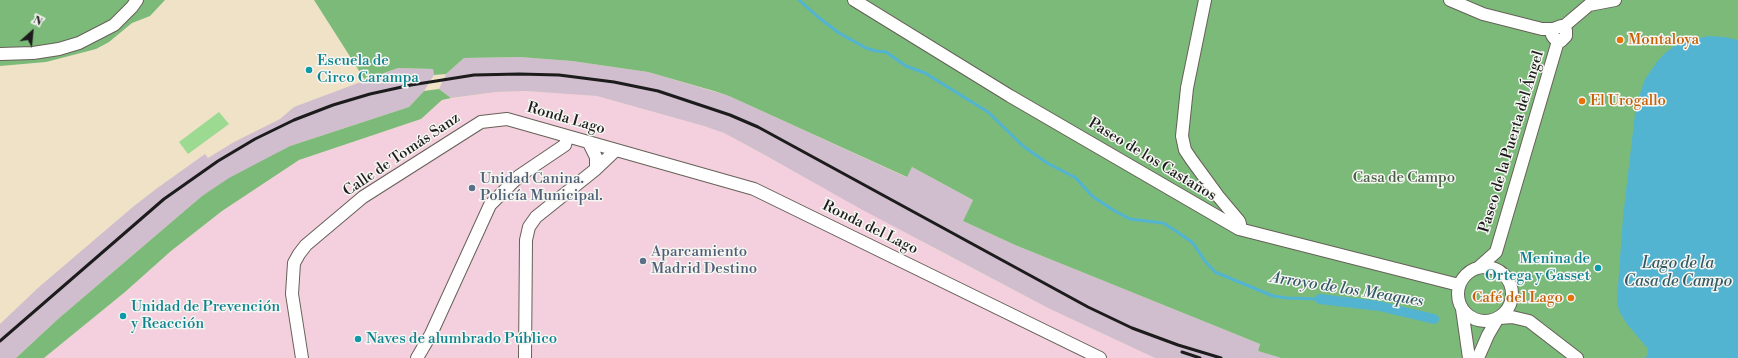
<!DOCTYPE html>
<html>
<head>
<meta charset="utf-8">
<style>
	body { margin:0 }
	#map { position:relative; width:1738px; height:358px; overflow:hidden; background:#efe2c6; font-family:"Libre Bodoni",serif }
	canvas { display:block }
	.north { position:absolute; left:12px; top:12px; width:40px; height:40px; -webkit-text-stroke:3px #f6f6f2; paint-order:stroke; rotate:27deg; font-size:11px; font-weight:700; line-height:16px; text-align:center; color:#1c1c1c }
	.north::after { content:''; display:block; margin:auto; width:14px; height:18px; background:#1c1c1c; clip-path:polygon(50% 0,100% 100%,50% 72%,0 100%) }
</style>
</head>
<body>
<div id="map">
<canvas width="1738" height="358"></canvas>
<div class="north">N</div>
</div>
<script>
const ctx = document.querySelector('canvas').getContext('2d');
ctx.lineJoin = 'round';
function paint(path, color) { ctx.fillStyle = color; ctx.fill(path, 'evenodd'); }
const toPath = rows => new Path2D(rows.map(r => 'M' + r).join(''));
function trace(path, color, width, dash) { ctx.strokeStyle = color; ctx.lineWidth = width; ctx.lineCap = dash ? 'butt' : 'round'; ctx.setLineDash(dash || []); ctx.stroke(path); }
function write(font, color, halo, rows, align = 'center') {
  ctx.font = font + ' "Libre Bodoni",serif'; ctx.lineWidth = 3; ctx.setLineDash([]); ctx.textBaseline = 'middle'; ctx.strokeStyle = halo; ctx.fillStyle = color; for (const [text, x, y, turn = 0] of rows) {
    ctx.save(); ctx.translate(x, y); ctx.rotate((+turn || 0) * Math.PI / 180); ctx.textAlign = isNaN(turn) ? turn : align; if (halo) ctx.strokeText(text, 0, 0); ctx.fillText(text, 0, 0); ctx.restore();
  }
}
paint(toPath([
	[526,91,597,96,704,126,724,133,943,253,1048,308,1155,358,44,358,125,292,171,251,222,211,299,160,421,119,442,100,496,92]
]), '#f4cfde');
paint(toPath([
	[519,57,572,61,648,72,729,96,906,177,912,167,973,200,963,221,1015,245,1260,344,1258,351,1281,358,1155,358,1048,308,859,208,763,154,724,133,704,126,597,96,526,91,496,92,451,98,439,89,446,74,464,58],
	[398,68,433,69,434,75,424,91,409,107,290,146,202,196,58,319,16,358,0,358,0,324,39,287,134,206,156,189,205,154,208,158,234,142,280,119,294,107]
]), '#d0bdce');
paint(toPath([
	[219,112,229,124,188,154,179,142]
]), '#9bda90');
paint(toPath([
	[0,0,165,0,150,16,132,23,109,42,96,49,46,62,0,66],
	[314,0,1738,0,1738,358,1281,358,1258,351,1260,344,1015,245,963,221,973,200,912,167,907,177,729,96,714,91,648,72,572,61,519,57,464,58,446,74,434,75,433,69,398,68,365,80],
	[439,89,451,98,442,100,421,119,299,160,293,164,222,211,171,251,125,292,44,358,16,358,58,319,202,196,229,178,290,146,409,107,424,91]
]), '#7cba7a');
paint(toPath([
	[1709,36,1724,37,1738,40,1738,358,1645,358,1648,354,1648,349,1627,324,1619,311,1617,300,1623,217,1636,105,1645,79,1657,62,1664,54,1673,47,1685,41]
]), '#53b4d2');
trace(toPath([
	[799,0,818,17,839,33,866,48,876,51,886,52,906,66,925,73,988,112,1023,146,1047,163,1076,178,1092,196,1113,210,1130,219,1163,223,1176,231,1193,243,1205,261,1215,272,1273,296,1287,298,1320,299]
]), '#53b4d2', 3);
trace(toPath([
	[1320,299,1379,306,1434,319]
]), '#53b4d2', 10);
const minor = toPath([
	[854,0,1010,96,1239,229,1459,285],
	[1205,0,1187,88,1182,136,1185,150,1191,159,1218,196,1239,221,1240,224,1239,229],
	[1450,0,1483,14,1542,29,1553,29,1561,26,1566,30,1566,36,1561,41,1554,38,1552,35,1553,29],
	[1563,27,1589,5,1615,0],
	[0,54,33,53,59,49,79,43,114,25,132,7,137,0],
	[589,143,596,157,596,169],
	'1458 294a27 27 0 1 1 54 0a27 27 0 1 1-54 0Z',
	[1478,268,1496,252,1558,41],
	[1462,309,1469,358],
	[1500,318,1512,317,1529,321,1577,358],
	[302,358,292,294,294,263,299,254,306,245,363,197,481,122,507,119,754,189,1100,358],
	[417,358,431,334,490,205,519,176,565,145,567,137],
	[525,358,526,240,529,227,536,217,596,169,616,150],
	[1478,358,1488,335,1498,318]
]);
trace(minor, '#666158', 14);
trace(minor, '#fff', 12);
trace(toPath([
	[0,341,164,199,218,161,255,139,294,120,333,105,370,94,411,85,474,75,519,74,559,75,614,82,658,91,730,115,758,127,1088,307,1132,328,1178,345,1221,358],
	[1182,352,1200,358]
]), '#1c1c1c', 3);
for (const [x, y, r, color] of [
	[1620,40,4,"#e8710a"],
	[309,70,4,"#0f9aa8"],
	[1582,101,4,"#e8710a"],
	[472,188,4,"#5c6f8a"],
	[643,261,4,"#5c6f8a"],
	[1598,268,4,"#0f9aa8"],
	[1571,298,4,"#e8710a"],
	[123,316,4,"#0f9aa8"],
	[358,339,4,"#0f9aa8"]
]) { const dot = new Path2D(); dot.arc(x, y, r, 0, 2 * Math.PI); ctx.fillStyle = color; ctx.fill(dot); trace(dot, '#f6f6f2', 1.5); }
write('15px', '#c56008', '#f6f6f2', [
	["Montaloya",1628,40],
	["El Urogallo",1590,101],
	["Café del Lago",1563,298,"right"]
], 'left');
write('15px', '#0d838f', '#f6f6f2', [
	["Escuela de",317,61],
	["Circo Carampa",317,78],
	["Menina de",1590,259,"right"],
	["Ortega y Gasset",1590,276,"right"],
	["Unidad de Prevención",131,307],
	["y Reacción",131,324],
	["Naves de alumbrado Público",366,339]
], 'left');
write('15px', '#1c1c1c', '#f6f6f2', [
	["Ronda Lago",566,119,16],
	["Paseo de la Puerta del Ángel",1512,142,-73],
	["Calle de Tomás Sanz",402,155,-34],
	["Paseo de los Castaños",1152,160,31],
	["Ronda del Lago",870,228,26]
]);
write('15px', '#485e45', '#f6f6f2', [
	["Casa de Campo",1404,178]
]);
write('15px', '#4e5e75', '#f6f6f2', [
	["Unidad Canina.",480,179],
	["Policía Municipal.",480,196],
	["Aparcamiento",651,252],
	["Madrid Destino",651,269]
], 'left');
write('italic 16px', '#325965', '#f6f6f2', [
	["Lago de la",1678,264],
	["Casa de Campo",1678,282],
	["Arroyo de los Meaques",1347,290,9]
]);
</script>
</body>
</html>
